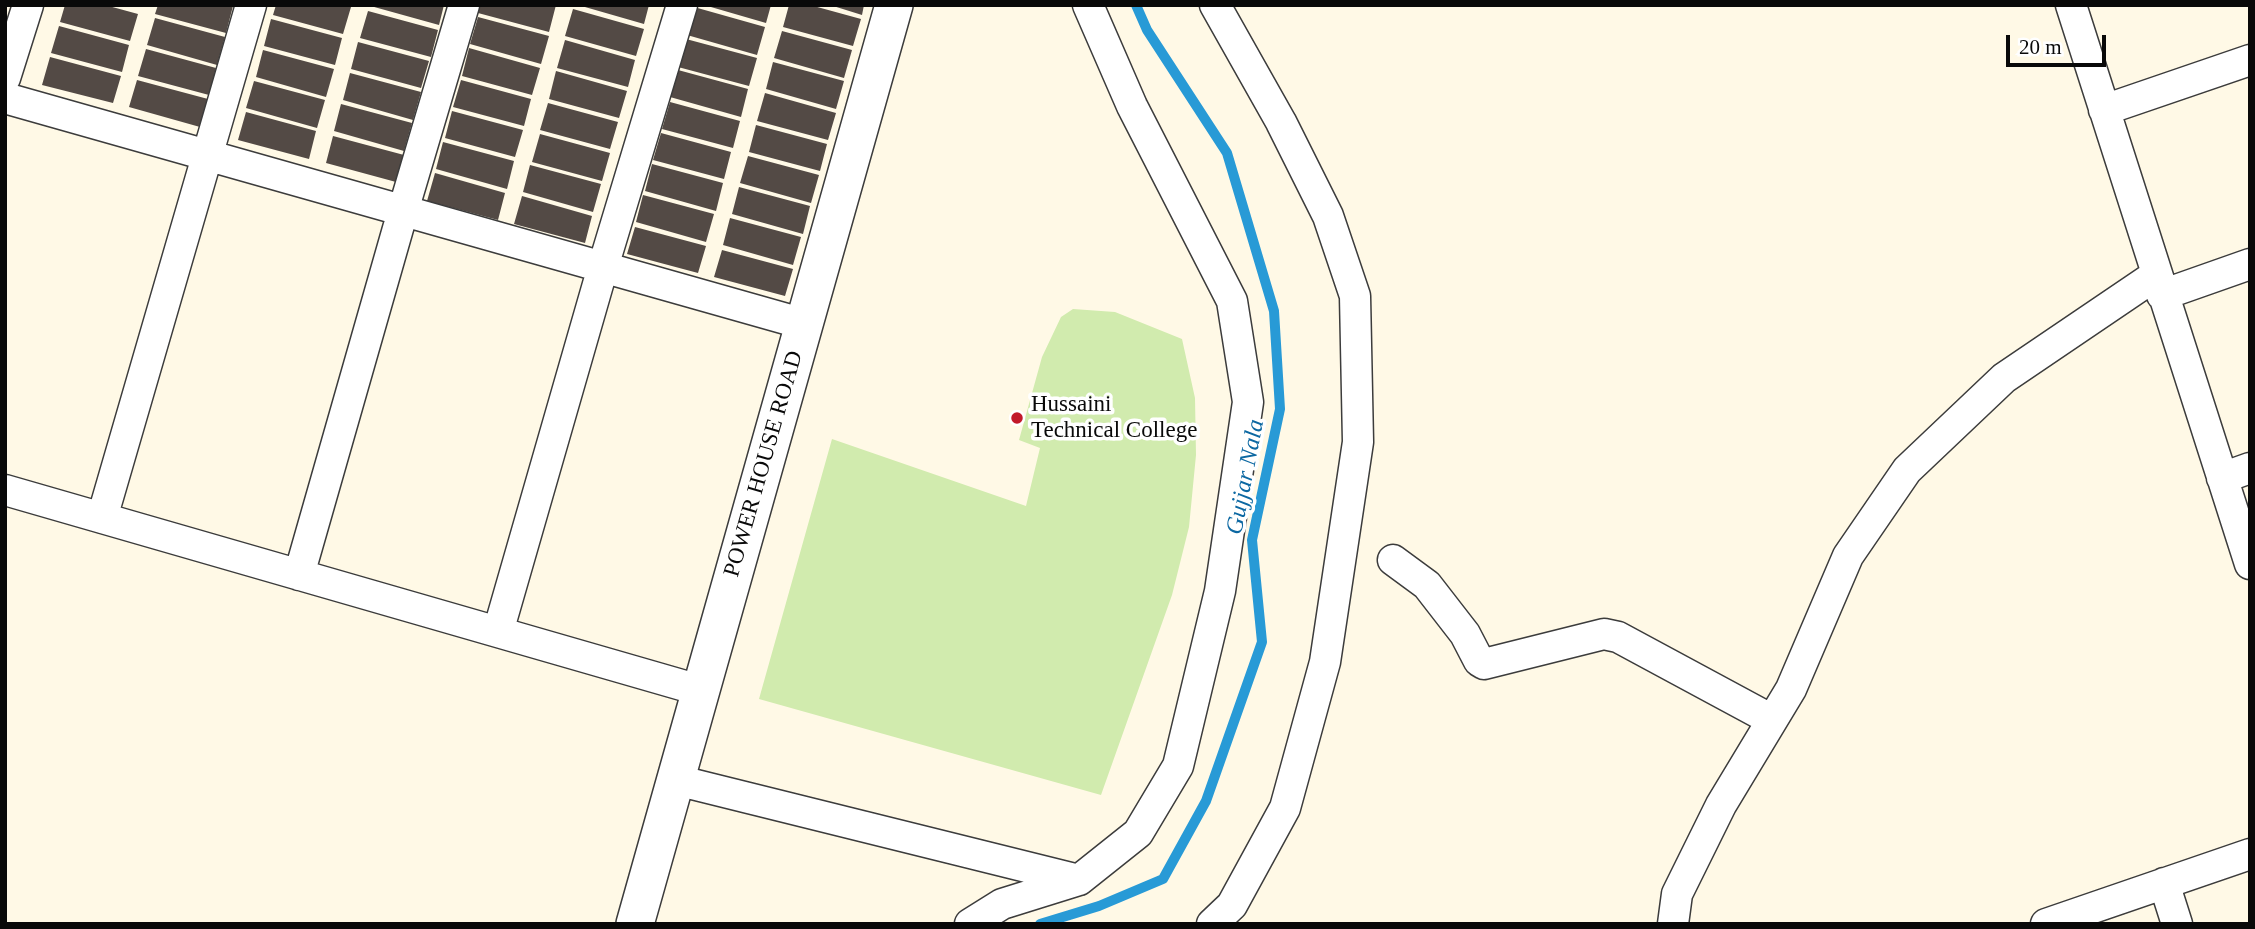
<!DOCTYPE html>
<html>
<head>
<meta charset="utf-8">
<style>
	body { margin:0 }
	#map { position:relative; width:2255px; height:929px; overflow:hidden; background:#fff9e6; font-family:"Times New Roman",serif }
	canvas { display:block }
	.frame { position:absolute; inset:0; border:7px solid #090909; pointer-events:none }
	.scale { position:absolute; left:2006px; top:35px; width:100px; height:32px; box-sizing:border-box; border:4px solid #090909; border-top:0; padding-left:9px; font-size:21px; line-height:24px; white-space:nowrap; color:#090909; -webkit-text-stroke:5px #fff; paint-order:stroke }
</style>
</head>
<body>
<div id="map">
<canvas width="2255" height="929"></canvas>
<div class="frame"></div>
<div class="scale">20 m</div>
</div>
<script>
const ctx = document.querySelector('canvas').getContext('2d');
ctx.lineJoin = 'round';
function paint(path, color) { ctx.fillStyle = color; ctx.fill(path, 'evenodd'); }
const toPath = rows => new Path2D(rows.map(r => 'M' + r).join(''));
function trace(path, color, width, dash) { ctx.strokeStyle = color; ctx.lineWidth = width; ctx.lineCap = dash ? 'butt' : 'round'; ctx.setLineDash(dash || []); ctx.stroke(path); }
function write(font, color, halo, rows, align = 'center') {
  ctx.font = font + ' "Times New Roman",serif'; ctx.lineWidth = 7; ctx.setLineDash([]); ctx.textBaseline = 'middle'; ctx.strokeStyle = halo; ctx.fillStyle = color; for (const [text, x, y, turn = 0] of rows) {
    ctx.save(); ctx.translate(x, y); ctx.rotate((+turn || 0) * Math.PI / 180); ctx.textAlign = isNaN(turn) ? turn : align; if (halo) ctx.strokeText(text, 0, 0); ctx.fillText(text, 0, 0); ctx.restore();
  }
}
paint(toPath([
	[1073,309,1115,312,1182,339,1195,398,1196,455,1189,527,1172,595,1101,795,759,699,832,439,1026,506,1040,448,1019,440,1042,357,1061,317]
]), '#d1ebae');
trace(toPath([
	[1040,924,1099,906,1163,879,1206,801,1262,642,1252,540,1280,409,1274,311,1227,153,1147,30,1136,5]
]), '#289ad6', 10);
paint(toPath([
	[65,5,105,5,138,14,130,41,60,22],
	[158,5,231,5,233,6,226,33,155,14],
	[276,5,346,5,351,7,343,34,273,15],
	[367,5,444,5,439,25],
	[480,5,556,5,549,32,478,13],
	[578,5,649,5,644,24],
	[704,5,771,5,766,23],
	[789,5,810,5,861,19,853,46,783,27],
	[830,5,864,5,862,15],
	[694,7,765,27,757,55,687,35],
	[573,9,644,29,636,56,565,36],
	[368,11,438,30,431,57,360,38],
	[478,17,549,36,541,64,470,44],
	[155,18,225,37,217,65,147,45],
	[271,19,342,38,335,65,264,46],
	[59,26,129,45,122,72,51,53],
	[782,31,852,50,844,78,774,58],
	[686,39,757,58,749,86,678,67],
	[565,40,635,60,628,87,557,68],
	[358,42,429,61,421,88,351,69],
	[469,48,540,68,532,95,462,76],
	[146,49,216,68,209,95,138,76],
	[263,50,334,69,326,97,256,77],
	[50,57,121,76,113,103,42,85],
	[773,62,844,81,836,109,766,89],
	[678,70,748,89,741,117,670,97],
	[556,71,627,91,619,118,549,99],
	[350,73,421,92,413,120,343,100],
	[137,80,208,99,200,127,129,107],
	[461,80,531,99,524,126,453,107],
	[254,81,325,100,317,128,246,108],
	[765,93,836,113,828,140,757,121],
	[670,102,740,121,733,148,662,129],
	[548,103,618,122,610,149,540,130],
	[341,104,412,123,404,151,334,131],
	[452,111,523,130,515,157,445,138],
	[246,112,316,131,309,159,238,140],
	[756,125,827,144,820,171,749,152],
	[661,133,731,152,724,179,653,160],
	[540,134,610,153,602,181,532,162],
	[333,136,404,155,396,182,326,163],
	[443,142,514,161,507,189,436,169],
	[748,156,819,175,811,203,740,183],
	[652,164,723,183,716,211,645,191],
	[530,165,601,184,593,212,523,192],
	[435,173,505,193,498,220,427,201],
	[739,187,810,206,803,234,732,214],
	[643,195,714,214,706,242,636,222],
	[522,196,592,216,585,243,514,224],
	[730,218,801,237,793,265,723,245],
	[635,227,706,246,698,273,627,254],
	[722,250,793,269,785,296,714,277]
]), '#534a45');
const minor = toPath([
	[2071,5,2250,564],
	[5,78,28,5],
	[5,98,804,324],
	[2104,110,2250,60],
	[2162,295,2250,264],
	[2222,478,2250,468],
	[5,490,699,690],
	[102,518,251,5],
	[1393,560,1427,585,1465,634,1479,661,1484,664,1604,634,1618,637,1772,720],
	[299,575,403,211,464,5],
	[498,632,603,267,682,5],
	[676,780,1079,880],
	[2164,883,2177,924],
	[970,924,1002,904,1079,880,1138,833,1178,766,1220,591,1248,402,1232,301,1132,106,1088,5],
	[1212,924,1232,905,1285,808,1325,662,1358,442,1355,296,1328,216,1281,122,1215,5],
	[1673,924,1677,894,1721,805,1791,689,1848,556,1907,470,2004,378,2156,275],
	[2046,924,2250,854]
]);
const tertiary = toPath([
	[635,924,894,5]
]);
trace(minor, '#3c3c3c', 33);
trace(tertiary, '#3c3c3c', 40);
trace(minor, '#fff', 30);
trace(tertiary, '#fff', 37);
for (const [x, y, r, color] of [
	[1017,418,7,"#c2192a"]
]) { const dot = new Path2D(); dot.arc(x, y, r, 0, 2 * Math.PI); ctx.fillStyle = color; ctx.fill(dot); trace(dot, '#fff', 2.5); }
write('23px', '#090909', '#fff', [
	["Hussaini",1031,405],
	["Technical College",1031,431]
], 'left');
write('23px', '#090909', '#fff', [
	["POWER HOUSE ROAD",764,464,-74]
]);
write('italic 24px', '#0c68a2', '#fff', [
	["Gujjar Nala",1246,477,-79]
]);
</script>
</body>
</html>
